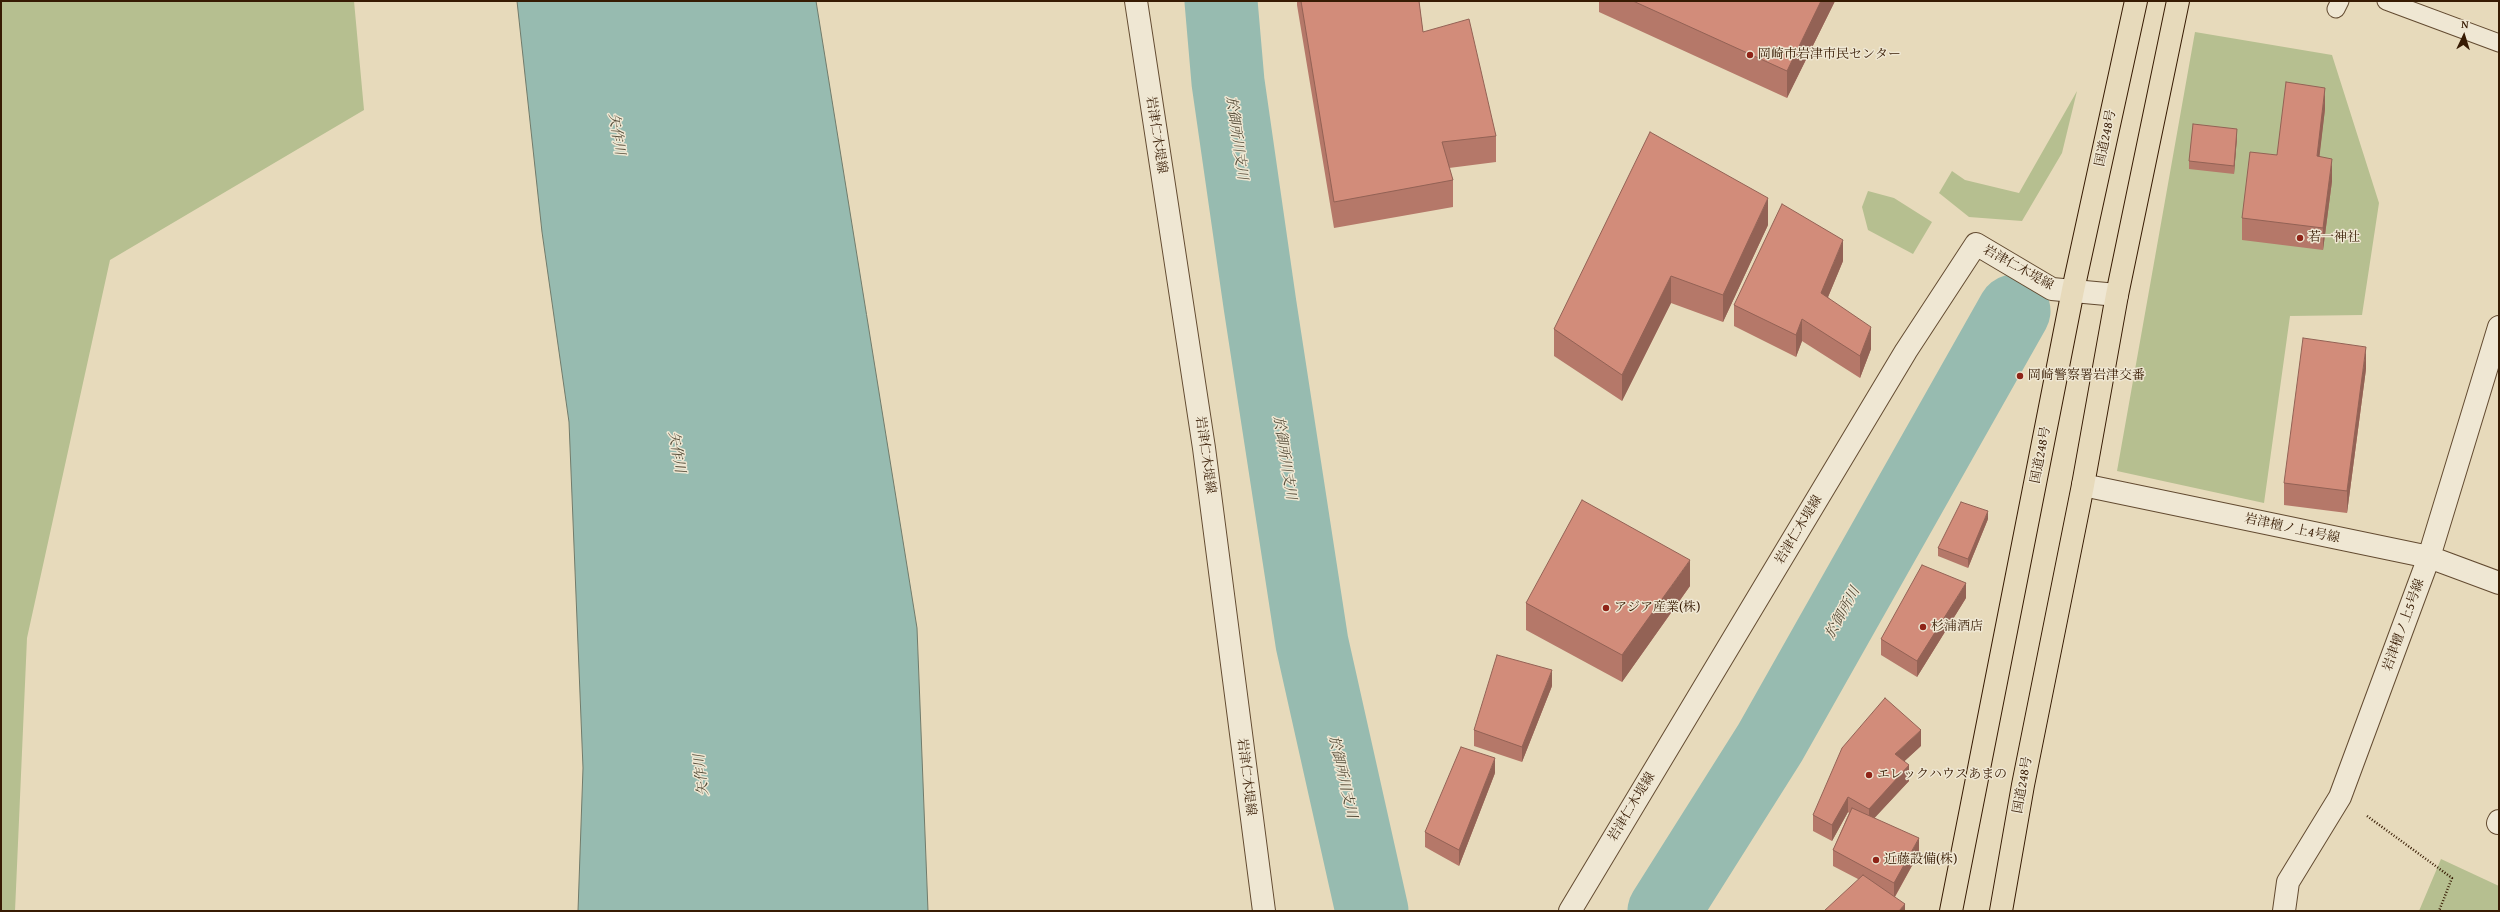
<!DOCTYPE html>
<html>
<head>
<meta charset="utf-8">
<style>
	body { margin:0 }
	#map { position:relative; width:2500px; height:912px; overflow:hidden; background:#e7dabb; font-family:"Gentium Book Plus",serif }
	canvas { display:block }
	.frame { position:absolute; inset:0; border:2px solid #371b03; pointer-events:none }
	.north { position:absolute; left:2444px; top:16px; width:40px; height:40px; -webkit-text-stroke:3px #efe7d3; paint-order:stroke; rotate:4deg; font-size:11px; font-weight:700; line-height:16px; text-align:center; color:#371b03 }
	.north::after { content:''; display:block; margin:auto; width:14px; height:18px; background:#371b03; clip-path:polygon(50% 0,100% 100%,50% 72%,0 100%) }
</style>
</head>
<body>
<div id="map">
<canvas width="2500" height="912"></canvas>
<div class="frame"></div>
<div class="north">N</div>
</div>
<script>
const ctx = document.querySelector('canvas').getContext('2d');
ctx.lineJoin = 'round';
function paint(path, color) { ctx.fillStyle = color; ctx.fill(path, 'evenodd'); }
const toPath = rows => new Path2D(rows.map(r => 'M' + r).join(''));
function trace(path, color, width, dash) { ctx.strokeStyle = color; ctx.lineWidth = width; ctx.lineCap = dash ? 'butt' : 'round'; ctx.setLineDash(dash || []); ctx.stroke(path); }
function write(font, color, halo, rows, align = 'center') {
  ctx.font = font + ' "Gentium Book Plus","Noto Serif JP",serif'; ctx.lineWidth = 3; ctx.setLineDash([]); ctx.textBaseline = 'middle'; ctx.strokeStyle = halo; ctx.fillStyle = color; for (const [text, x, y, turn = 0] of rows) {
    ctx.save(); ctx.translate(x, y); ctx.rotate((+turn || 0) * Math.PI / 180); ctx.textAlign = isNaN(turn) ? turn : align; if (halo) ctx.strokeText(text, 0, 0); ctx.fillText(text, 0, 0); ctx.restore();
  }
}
paint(toPath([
	[1,1,354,1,364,110,110,260,27,638,15,911,1,911],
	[2195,32,2332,55,2379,203,2362,315,2290,316,2264,503,2117,471],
	[2077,91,2062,153,2022,221,1969,217,1939,193,1952,171,1965,180,2019,193],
	[1868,191,1894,198,1932,222,1913,254,1868,230,1862,207],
	[2441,859,2499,886,2499,911,2419,911]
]), '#b6bf90');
const water = toPath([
	[517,1,816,1,917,628,928,911,578,911,583,768,569,422,542,232,517,1]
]);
paint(water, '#97bbb0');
trace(water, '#717b6b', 1);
trace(toPath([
	[1221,1,1228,82,1260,305,1312,643,1372,911],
	[1664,911,1770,743,2014,311]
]), '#97bbb0', 73);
const lane = toPath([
	[2386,1,2499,43],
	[2336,9,2340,1]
]);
const street = toPath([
	[1136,1,1204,448,1264,911],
	[2083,485,2429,557,2499,583],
	[2498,823,2499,821],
	[1570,911,1906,351,1976,244,2052,289,2117,295],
	[2284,911,2288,882,2340,797,2429,557,2499,327]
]);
const highway = toPath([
	[1951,911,2073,290,2136,1],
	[2001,911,2023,785,2083,485,2117,295,2178,1]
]);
trace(lane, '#634b31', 19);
trace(street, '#634b31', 24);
trace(highway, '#371b03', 24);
trace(toPath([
	[2367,816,2452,878,2439,911]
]), '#371b03', 2.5, [1, 2]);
trace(lane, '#efe7d3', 17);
trace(street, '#efe7d3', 22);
trace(highway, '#e7dabb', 22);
paint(toPath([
	[1297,1,1419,1,1423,32,1496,136,1496,162,1449,168,1453,180,1453,207,1334,228,1297,5],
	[1599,1,1835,1,1787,98,1599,12],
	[2325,109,2319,157,2332,181,2323,250,2242,240,2242,218],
	[2237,137,2234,174,2189,169,2189,161],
	[1768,225,1723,322,1671,303,1622,401,1554,356,1554,329],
	[1843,261,1828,297,1871,349,1860,378,1802,341,1796,357,1734,326,1734,305],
	[2366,369,2347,513,2284,505,2284,483],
	[1988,519,1968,568,1938,556,1938,548],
	[1690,586,1622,682,1526,630,1526,603],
	[1966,598,1917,677,1881,655,1881,639],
	[1552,686,1522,762,1474,746,1474,730],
	[1921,746,1904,761,1909,781,1874,818,1919,853,1895,897,1905,911,1858,879,1833,866,1833,850,1849,813,1848,812,1832,841,1813,831,1813,815],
	[1495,773,1459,866,1425,847,1425,832]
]), '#b57869');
paint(toPath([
	[1821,1,1835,1,1787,98,1787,71],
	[2325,88,2325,109,2317,178,2317,156],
	[2237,129,2237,137,2234,174,2234,166],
	[2332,159,2332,181,2323,250,2323,228],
	[1768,198,1768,225,1723,322,1723,295],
	[1843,240,1843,261,1821,314,1821,293],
	[1671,276,1671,303,1622,401,1622,375],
	[1802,319,1802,341,1796,357,1796,335],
	[1871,327,1871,349,1860,378,1860,356],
	[2366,347,2366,369,2347,513,2347,491],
	[1988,511,1988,519,1968,568,1968,559],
	[1690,560,1690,586,1622,682,1622,655],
	[1966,583,1966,598,1917,677,1917,661],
	[1552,670,1552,686,1522,762,1522,747],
	[1921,730,1921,746,1895,770,1895,754],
	[1495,758,1495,773,1459,866,1459,850],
	[1909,765,1909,781,1869,824,1869,809],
	[1848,797,1848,812,1832,841,1832,825],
	[1919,838,1919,853,1894,898,1894,883],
	[1905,904,1905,911,1899,911]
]), '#936255');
const building = toPath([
	[1301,1,1419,1,1423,32,1469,19,1496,136,1442,142,1453,180,1334,202,1301,1],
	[1633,1,1821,1,1787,71,1633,1],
	[2286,82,2325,88,2317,156,2332,159,2323,228,2242,218,2250,152,2277,155,2286,82],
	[2193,124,2237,129,2234,166,2189,161,2193,124],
	[1650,132,1768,198,1723,295,1671,276,1622,375,1554,329,1650,132],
	[1782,204,1843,240,1821,293,1871,327,1860,356,1802,319,1796,335,1734,305,1782,204],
	[2303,338,2366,347,2347,491,2284,483,2303,338],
	[1582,500,1690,560,1622,655,1526,603,1582,500],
	[1961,502,1988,511,1968,559,1938,548,1961,502],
	[1922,565,1966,583,1917,661,1881,639,1922,565],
	[1497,655,1552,670,1522,747,1474,730,1497,655],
	[1885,698,1921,730,1895,754,1909,765,1869,809,1848,797,1832,825,1813,815,1842,748,1885,698],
	[1461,747,1495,758,1459,850,1425,832,1461,747],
	[1852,808,1919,838,1894,883,1833,850,1852,808],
	[1863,875,1905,904,1899,911,1824,911,1863,875]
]);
paint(building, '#d28c7a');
trace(building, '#936255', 1);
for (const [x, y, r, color] of [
	[1750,55,4,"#8f2418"],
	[2300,238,4,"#8f2418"],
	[2020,376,4,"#8f2418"],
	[1606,608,4,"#8f2418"],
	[1923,627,4,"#8f2418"],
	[1869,775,4,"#8f2418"],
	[1876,860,4,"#8f2418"]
]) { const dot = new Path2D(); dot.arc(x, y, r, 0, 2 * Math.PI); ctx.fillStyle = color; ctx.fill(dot); trace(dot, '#efe7d3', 1.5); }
write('13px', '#371b03', '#efe7d3', [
	["岡崎市岩津市民センター",1758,55],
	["若一神社",2308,238],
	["岡崎警察署岩津交番",2028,376],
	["アジア産業(株)",1614,608],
	["杉浦酒店",1931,627],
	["エレックハウスあまの",1877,775],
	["近藤設備(株)",1884,860]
], 'left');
write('13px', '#371b03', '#efe7d3', [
	["岩津仁木堤線",1156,135,81],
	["国道248号",2106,138,-78],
	["岩津仁木堤線",2018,268,29],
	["岩津仁木堤線",1205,455,82],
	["国道248号",2041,455,-79],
	["岩津檀ノ上4号線",2292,529,12],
	["岩津仁木堤線",1799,530,-59],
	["岩津檀ノ上5号線",2404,625,-70],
	["岩津仁木堤線",1246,777,83],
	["国道248号",2023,785,-80],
	["岩津仁木堤線",1632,807,-59]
]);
write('italic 14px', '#544b37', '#efe7d3', [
	["矢作川",616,134,81],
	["於御所川支川",1236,138,82],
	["矢作川",676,452,80],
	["於御所川支川",1284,458,81],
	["於御所川",1843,613,-61],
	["矢作川",702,775,-96],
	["於御所川支川",1342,777,77]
]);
</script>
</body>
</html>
